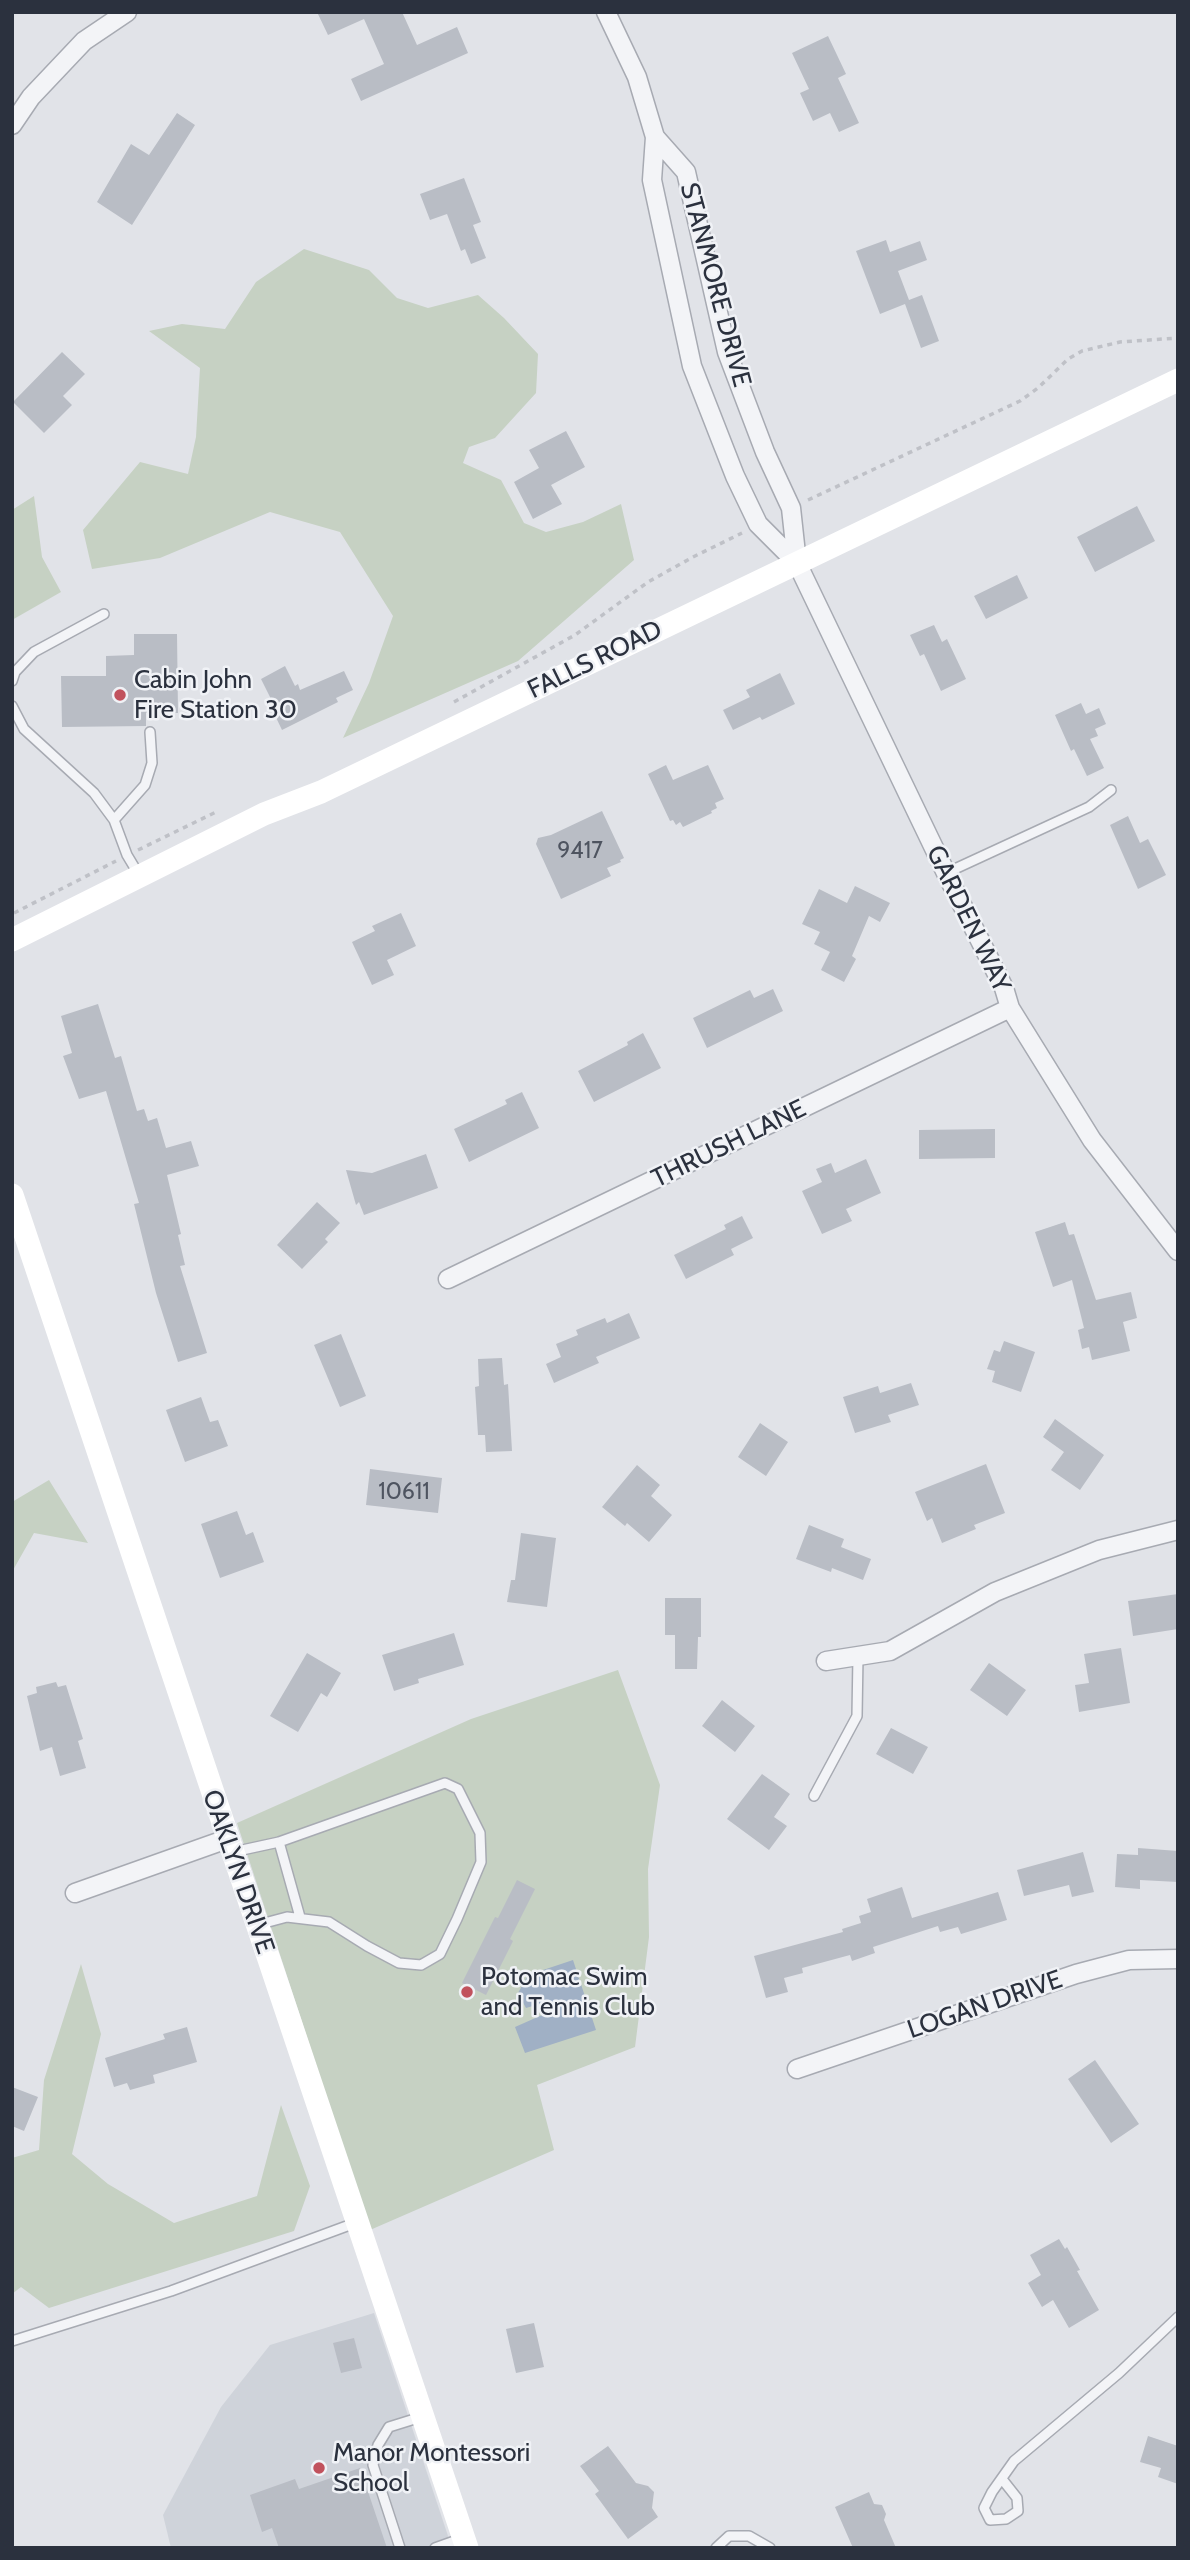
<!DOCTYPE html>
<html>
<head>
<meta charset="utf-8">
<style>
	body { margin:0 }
	#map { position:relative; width:1190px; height:2560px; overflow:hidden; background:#e1e3e8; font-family:Cabin,sans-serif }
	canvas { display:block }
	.frame { position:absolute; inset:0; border:14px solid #2b313e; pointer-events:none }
</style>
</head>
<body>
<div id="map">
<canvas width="1190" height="2560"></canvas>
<div class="frame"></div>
</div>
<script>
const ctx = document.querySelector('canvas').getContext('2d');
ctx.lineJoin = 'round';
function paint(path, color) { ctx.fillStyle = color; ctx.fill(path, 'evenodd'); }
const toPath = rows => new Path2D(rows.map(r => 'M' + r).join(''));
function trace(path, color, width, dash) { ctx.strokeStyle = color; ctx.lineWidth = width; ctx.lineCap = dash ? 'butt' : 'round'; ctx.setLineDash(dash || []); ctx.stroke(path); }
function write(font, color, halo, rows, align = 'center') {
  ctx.font = font + ' Cabin,sans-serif'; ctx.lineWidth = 5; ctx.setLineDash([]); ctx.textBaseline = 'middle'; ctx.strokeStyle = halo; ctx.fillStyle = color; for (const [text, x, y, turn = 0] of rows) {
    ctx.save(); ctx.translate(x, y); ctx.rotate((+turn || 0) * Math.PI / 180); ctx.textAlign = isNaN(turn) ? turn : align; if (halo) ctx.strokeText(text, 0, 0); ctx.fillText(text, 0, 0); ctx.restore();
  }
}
paint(toPath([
	[374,2313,452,2548,171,2548,163,2515,221,2407,270,2345]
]), '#cfd3da');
paint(toPath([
	[304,249,369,270,397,298,428,308,478,295,504,318,538,354,536,393,495,438,469,447,463,463,501,480,524,523,546,532,583,522,621,504,634,560,518,661,343,738,369,683,393,616,340,532,270,512,160,558,92,569,83,530,140,462,188,474,196,437,200,368,149,331,182,324,225,329,256,282],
	[34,496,42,557,61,592,12,620,12,510],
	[49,1480,88,1543,34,1533,12,1572,12,1502],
	[618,1670,660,1785,648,1869,649,1937,635,2047,537,2085,554,2150,370,2230,237,1823,471,1719],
	[81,1964,101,2034,72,2154,108,2184,174,2223,257,2196,281,2105,310,2186,294,2231,49,2308,21,2287,12,2294,12,2158,39,2150,44,2080]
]), '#c6d1c3');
paint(toPath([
	[573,1960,596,2030,525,2053,515,2027,549,2012,546,2002,526,2008,518,1993,528,1975]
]), '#a0b0c5');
paint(toPath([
	[317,12,402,12,417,45,457,27,468,53,361,101,351,79,384,64,364,19,328,35],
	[828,36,846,74,838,78,859,123,839,132,830,113,813,121,800,93,809,89,792,53],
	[177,113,195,125,132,225,97,202,131,144,149,155],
	[464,178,481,222,473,225,486,258,471,264,465,249,461,251,447,214,430,220,420,194],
	[886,240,890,252,920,241,927,260,898,271,909,300,922,295,939,341,921,348,905,304,880,314,856,251],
	[62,352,85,374,63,396,72,405,44,433,13,402],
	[566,431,585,467,551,485,562,504,533,519,514,482,539,468,529,450],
	[1137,506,1155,541,1095,572,1077,537],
	[1017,575,1028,598,986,619,974,596],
	[934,625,942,642,947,639,966,679,941,691,924,654,920,656,910,635],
	[134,634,177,634,178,713,146,713,146,726,62,727,61,676,106,676,106,656,134,655],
	[285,666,295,686,298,684,300,690,344,671,353,690,336,698,338,702,282,730,270,705,273,703,261,679],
	[780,673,795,704,762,720,760,717,733,730,723,710,750,697,746,690],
	[1081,703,1086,714,1099,708,1106,724,1095,729,1098,736,1090,739,1104,768,1087,776,1074,749,1071,751,1055,715],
	[666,765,673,780,708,765,724,799,715,803,717,808,711,811,712,813,683,827,680,822,676,825,673,820,670,821,648,774],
	[602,811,624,858,620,860,621,862,607,868,611,876,561,899,536,844,538,838,551,835],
	[1128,816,1140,843,1148,839,1166,875,1138,889,1110,825],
	[855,886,890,903,880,922,869,916,852,956,856,959,844,982,821,970,830,952,814,944,820,932,802,924,819,889,847,903],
	[401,913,416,946,387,960,394,975,372,985,352,942,375,931,372,926],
	[773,989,783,1011,707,1048,693,1018,750,990,754,998],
	[98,1004,115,1058,121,1056,137,1111,144,1109,148,1121,157,1118,166,1148,191,1141,199,1166,167,1175,181,1234,178,1235,185,1265,180,1266,207,1353,178,1362,156,1293,134,1204,139,1203,106,1091,79,1099,63,1056,72,1053,61,1016],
	[643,1033,661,1068,594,1102,578,1071,628,1045,627,1042],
	[522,1092,539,1128,469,1162,454,1129,507,1104,505,1100],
	[995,1129,995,1158,919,1159,919,1130],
	[426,1154,438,1188,364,1215,359,1202,356,1205,346,1170,372,1173],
	[866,1159,881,1193,846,1209,852,1221,822,1234,802,1191,822,1182,816,1169,831,1163,835,1173],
	[317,1202,340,1223,325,1239,328,1242,302,1269,277,1245],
	[742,1216,753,1238,731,1249,734,1255,686,1279,674,1255,726,1229,724,1225],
	[1065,1222,1069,1235,1074,1234,1096,1300,1131,1292,1137,1318,1123,1322,1130,1351,1092,1360,1089,1347,1082,1349,1078,1330,1084,1328,1072,1280,1053,1287,1035,1232],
	[629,1313,640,1338,596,1357,599,1363,554,1383,546,1364,561,1357,556,1344,578,1335,576,1330,605,1318,607,1323],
	[341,1334,366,1396,340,1407,314,1345],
	[1004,1341,1035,1352,1021,1392,992,1382,995,1371,987,1369,994,1350,1000,1352],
	[502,1358,504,1385,508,1384,512,1451,486,1452,485,1435,478,1435,475,1387,479,1386,478,1359],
	[911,1383,919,1405,888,1415,891,1422,855,1433,843,1397,878,1386,880,1393],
	[201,1397,210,1422,218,1420,228,1446,185,1462,166,1410],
	[1055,1419,1104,1455,1080,1490,1051,1470,1064,1452,1043,1437],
	[760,1423,788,1442,766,1476,738,1457],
	[986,1464,1005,1513,974,1525,976,1529,942,1543,932,1518,927,1521,915,1492],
	[637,1465,660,1485,651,1496,672,1515,649,1542,627,1523,625,1526,602,1507],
	[370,1469,442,1478,438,1513,366,1505],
	[237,1511,246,1535,253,1532,264,1562,220,1578,201,1524],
	[809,1525,844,1539,841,1547,871,1559,863,1580,832,1568,831,1572,796,1559],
	[521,1533,556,1538,547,1607,507,1602,511,1580,515,1580],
	[1178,1594,1178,1629,1133,1636,1128,1601],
	[665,1598,701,1598,701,1637,698,1637,697,1669,675,1669,675,1635,665,1635],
	[454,1633,464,1665,418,1679,419,1683,394,1691,382,1655],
	[1121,1648,1130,1703,1079,1712,1075,1685,1089,1683,1084,1654],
	[307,1653,341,1673,327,1697,321,1693,298,1732,270,1716],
	[989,1663,1026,1690,1007,1716,970,1690],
	[56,1682,58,1687,66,1685,83,1739,78,1741,86,1768,60,1776,52,1747,40,1751,27,1696,37,1693,36,1687],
	[722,1700,755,1726,735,1752,702,1726],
	[891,1728,928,1747,913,1774,876,1754],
	[762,1774,790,1794,774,1817,787,1826,769,1850,727,1819],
	[1138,1848,1178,1851,1178,1882,1140,1880,1140,1889,1115,1887,1117,1854,1138,1855],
	[1083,1852,1094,1892,1072,1897,1069,1885,1024,1896,1017,1870],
	[517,1880,535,1889,510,1939,513,1941,486,1995,462,1983,495,1917,498,1918],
	[902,1887,912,1918,998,1892,1007,1920,961,1934,958,1927,940,1932,938,1926,873,1947,875,1953,852,1961,850,1955,802,1968,803,1973,784,1978,788,1992,766,1998,754,1956,843,1932,842,1929,861,1923,859,1916,871,1912,867,1899],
	[187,2027,197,2062,153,2075,155,2083,130,2090,127,2083,114,2087,105,2058,165,2039,163,2034],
	[1095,2060,1139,2124,1111,2143,1068,2079],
	[12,2087,38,2097,24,2131,12,2126],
	[1059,2239,1065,2249,1067,2247,1080,2270,1077,2271,1099,2310,1069,2328,1053,2300,1042,2307,1028,2283,1041,2275,1030,2255],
	[534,2323,544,2367,516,2373,506,2329],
	[354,2338,362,2368,341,2373,333,2343],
	[1148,2436,1178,2446,1178,2484,1158,2477,1161,2468,1140,2462],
	[608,2446,636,2483,648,2486,654,2492,652,2508,658,2517,628,2539,595,2494,599,2491,580,2466],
	[360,2468,387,2548,279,2548,272,2528,262,2532,250,2495,295,2479,299,2489],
	[869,2492,874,2504,882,2505,886,2514,884,2520,896,2548,853,2548,835,2507]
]), '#b9bdc5');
const lane = toPath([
	[12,681,15,672,34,652,104,614],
	[12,706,24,729,94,793,114,820,127,855,139,875],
	[114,820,145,785,152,763,150,732],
	[946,873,1089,807,1111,790],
	[814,1796,857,1716,858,1656],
	[279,1842,300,1917],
	[233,1852,279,1842,445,1783,458,1789,480,1833,481,1862,457,1919,440,1954,421,1965,399,1963,367,1946,329,1922,287,1917,257,1925],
	[12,2341,171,2291,355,2223],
	[1002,2479,1017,2498,1018,2511,1006,2519,990,2520,984,2508,992,2492,1014,2461,1119,2373,1178,2317],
	[400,2548,373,2465,378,2445,389,2427,421,2417],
	[435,2548,463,2538],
	[716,2548,729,2536,749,2536,770,2548]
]);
const street = toPath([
	[606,12,637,77,655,137,652,180,692,366,735,476,758,524,797,563],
	[12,125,31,97,84,41,127,12],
	[655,137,686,172,727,352,765,452,791,508,797,563,946,873,1004,988,1010,1008,1092,1140,1178,1251],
	[448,1279,1010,1008],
	[826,1661,890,1651,995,1592,1099,1550,1178,1530],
	[75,1893,227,1839],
	[797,2069,1076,1974,1129,1960,1178,1959]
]);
trace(lane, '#a7aab2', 12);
trace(street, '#a7aab2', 21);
trace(toPath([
	[808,500,1020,401,1038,388,1068,359,1082,351,1120,342,1178,338],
	[454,702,575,635,648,582,693,557,742,533],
	[138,850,216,812],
	[14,913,116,861]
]), '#bfc1c7', 3.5, [5, 5]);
trace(lane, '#f3f4f7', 9);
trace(street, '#f3f4f7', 18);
trace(toPath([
	[12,940,264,814,321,792,1178,380],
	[12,1195,467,2548]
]), '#fff', 23);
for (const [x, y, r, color] of [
	[120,695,7,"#c1525d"],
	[467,1992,7,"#c1525d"],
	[319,2468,7,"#c1525d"]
]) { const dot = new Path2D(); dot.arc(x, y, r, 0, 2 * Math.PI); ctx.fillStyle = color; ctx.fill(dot); trace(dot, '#f0f2f6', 2.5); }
write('23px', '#4e5460', null, [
	["9417",580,851],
	["10611",404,1492]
]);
write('26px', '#2b313e', '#f0f2f6', [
	["STANMORE DRIVE",715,285,75],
	["FALLS ROAD",595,660,-26],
	["GARDEN WAY",968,919,64],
	["THRUSH LANE",729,1144,-26],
	["OAKLYN DRIVE",238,1872,71],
	["LOGAN DRIVE",985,2005,-19]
]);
write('26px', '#2b313e', '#f0f2f6', [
	["Cabin John",134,680],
	["Fire Station 30",134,710],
	["Potomac Swim",481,1977],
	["and Tennis Club",481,2007],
	["Manor Montessori",333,2453],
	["School",333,2483]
], 'left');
</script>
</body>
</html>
